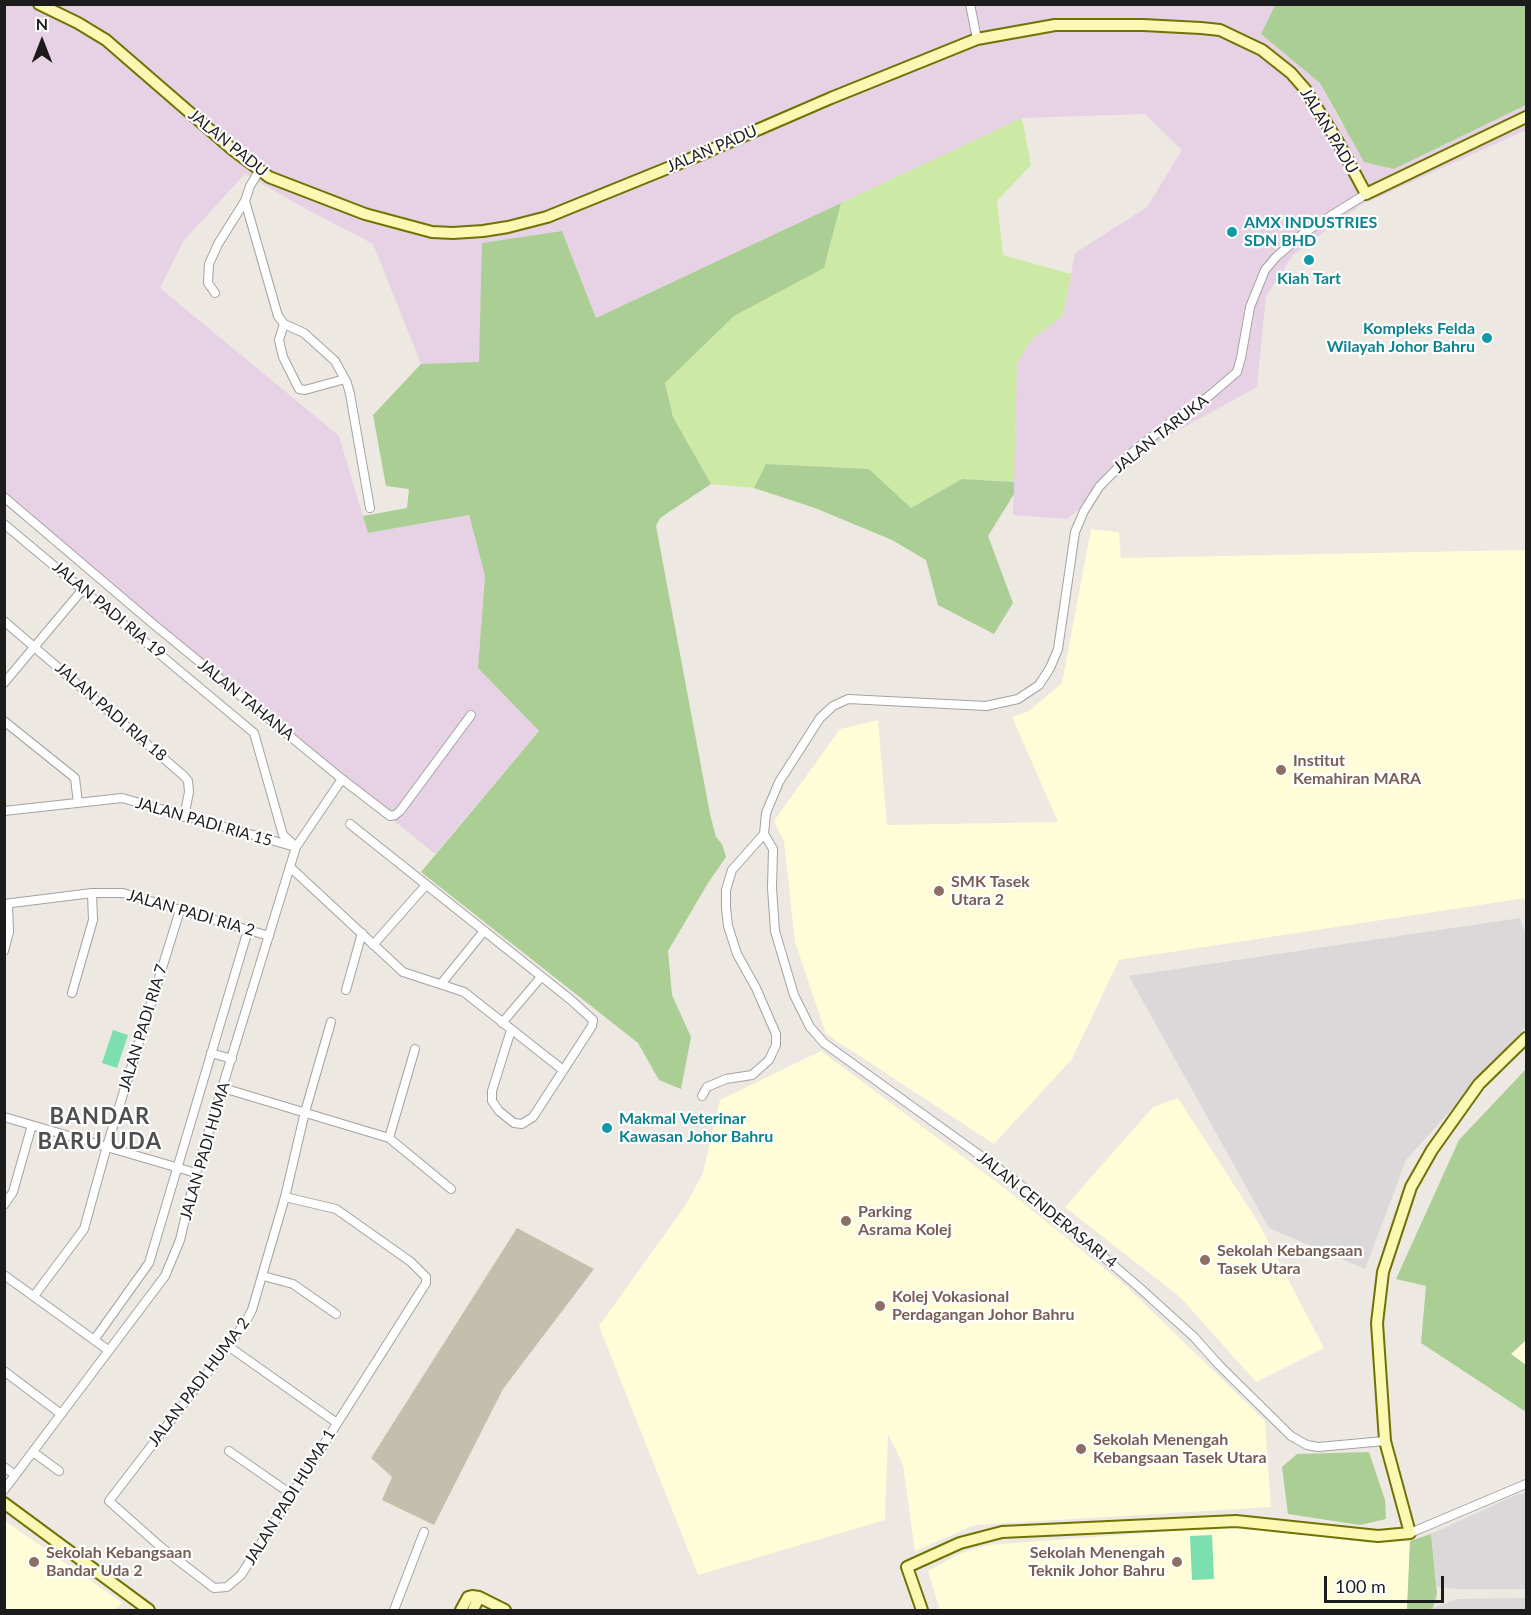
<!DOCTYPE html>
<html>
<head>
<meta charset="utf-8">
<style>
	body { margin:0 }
	#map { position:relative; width:1531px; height:1615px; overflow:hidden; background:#ede8e1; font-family:Lato,sans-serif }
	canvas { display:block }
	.frame { position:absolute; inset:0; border:6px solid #1c1c1c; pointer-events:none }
	.north { position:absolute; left:12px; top:12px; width:60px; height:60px; -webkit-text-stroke:4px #fff; paint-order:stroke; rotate:0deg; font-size:16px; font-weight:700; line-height:24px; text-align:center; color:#1c1c1c }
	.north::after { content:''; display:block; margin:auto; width:21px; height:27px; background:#1c1c1c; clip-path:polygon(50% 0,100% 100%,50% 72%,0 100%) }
	.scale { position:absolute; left:1324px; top:1576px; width:120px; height:27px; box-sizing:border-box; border:3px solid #1c1c1c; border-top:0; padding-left:8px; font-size:18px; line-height:21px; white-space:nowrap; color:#1c1c1c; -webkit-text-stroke:4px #fff; paint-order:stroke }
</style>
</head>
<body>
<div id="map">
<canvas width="1531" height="1615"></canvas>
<div class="frame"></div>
<div class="north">N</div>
<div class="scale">100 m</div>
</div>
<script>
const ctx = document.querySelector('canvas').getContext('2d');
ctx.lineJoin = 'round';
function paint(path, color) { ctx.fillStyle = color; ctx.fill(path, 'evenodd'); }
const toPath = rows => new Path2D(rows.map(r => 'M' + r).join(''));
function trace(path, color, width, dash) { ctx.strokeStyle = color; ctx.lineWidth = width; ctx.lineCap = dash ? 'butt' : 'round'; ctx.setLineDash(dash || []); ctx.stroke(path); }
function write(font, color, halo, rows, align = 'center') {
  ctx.font = font + ' Lato,sans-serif'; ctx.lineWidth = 4.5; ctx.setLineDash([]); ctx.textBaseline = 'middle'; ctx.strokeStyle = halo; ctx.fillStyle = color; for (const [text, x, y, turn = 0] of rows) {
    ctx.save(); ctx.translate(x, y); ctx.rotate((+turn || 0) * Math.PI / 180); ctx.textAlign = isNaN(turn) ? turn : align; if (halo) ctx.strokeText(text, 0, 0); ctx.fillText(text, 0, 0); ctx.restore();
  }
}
paint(toPath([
	[1520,918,1526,934,1526,1027,1406,1160,1365,1269,1269,1228,1129,976],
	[1526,1493,1526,1589,1459,1589,1437,1587,1431,1534,1516,1495],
	[1526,1598,1526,1610,1427,1610,1458,1599]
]), '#dad8d8');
paint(toPath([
	[4,5,1275,5,1261,34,1320,83,1341,123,1394,169,1526,105,1526,130,1361,205,1293,255,1266,296,1257,387,1159,441,1067,519,1013,515,1017,363,1032,339,1063,316,1075,253,1147,207,1182,150,1145,114,1022,118,596,318,562,231,483,243,479,363,421,364,373,244,306,209,245,174,184,240,160,288,339,436,368,533,469,515,485,576,478,668,539,731,435,854,5,505]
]), '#e7d2e5');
paint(toPath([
	[1091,529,1119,532,1121,558,1526,550,1526,898,1119,960,1072,1059,994,1144,826,1034,795,942,784,841,774,821,840,729,878,720,887,825,1058,822,1012,717,1029,711,1062,683],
	[821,1051,1006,1189,1126,1286,1265,1421,1271,1507,975,1525,915,1551,903,1465,888,1434,885,1520,698,1575,599,1326,685,1206,703,1173,720,1100],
	[1178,1098,1258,1222,1324,1348,1256,1382,1181,1298,1065,1207,1153,1107],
	[1526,1340,1526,1365,1510,1354],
	[4,1521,5,1521,123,1603,113,1610,5,1610],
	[1241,1526,1370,1543,1410,1541,1407,1610,940,1610,928,1571,961,1553,988,1545]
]), '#fffcd8');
paint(toPath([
	[517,1228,594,1269,503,1389,434,1525,382,1500,392,1477,371,1458]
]), '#c2c0ac');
paint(toPath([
	[1022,118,1031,165,997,201,1003,255,1071,274,1063,316,1032,339,1017,363,1014,482,962,479,911,508,869,469,766,464,754,488,711,484,673,417,665,383,734,316,824,268,841,203]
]), '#cce9a5');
paint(toPath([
	[1275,5,1526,5,1526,105,1394,169,1364,162,1320,83,1261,34],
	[841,203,824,268,734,316,665,383,673,417,711,484,660,518,656,526,710,814,716,837,722,844,726,857,708,883,668,951,672,995,691,1037,681,1089,659,1080,638,1043,421,872,539,731,478,668,485,576,469,515,368,533,363,516,407,508,409,489,386,486,373,415,421,364,479,362,482,243,562,231,596,318],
	[766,464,869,469,911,508,962,479,1014,482,1014,494,988,536,1013,603,994,634,938,605,926,560,892,540,815,508,754,488],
	[1526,1069,1526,1340,1511,1354,1526,1365,1526,1412,1421,1343,1426,1286,1396,1279,1459,1140],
	[1369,1452,1385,1500,1386,1519,1360,1525,1288,1514,1282,1467,1297,1454],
	[1431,1534,1437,1594,1433,1608,1427,1610,1407,1610,1410,1541]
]), '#aace94');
paint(toPath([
	[113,1030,128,1035,117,1068,102,1063],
	[1212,1535,1214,1579,1192,1580,1190,1536]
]), '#7cdfb0');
const street = toPath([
	[970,4,977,39],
	[245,201,278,316,284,324,304,333,335,361,347,383,350,394,370,508],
	[215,293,208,283,209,264,218,244,245,201,250,186,259,171],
	[284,324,279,340,283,357,299,389,305,390,345,379],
	[4,497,152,623,342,779,390,816,395,815,400,811,471,715],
	[4,524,254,733,283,835,296,847],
	[4,621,184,776,188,781,189,792,184,817],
	[4,683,83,589],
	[4,721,75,778,78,803],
	[4,811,122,798,292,846],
	[350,824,571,1000,593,1020,592,1026,533,1117,522,1124,514,1123,499,1111,492,1101,492,1091,511,1030],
	[764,834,766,813,779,782,820,718,833,706,848,699,986,706,1018,699,1039,685,1050,668,1058,649,1075,532,1084,511,1099,487,1134,451,1179,416,1209,396,1237,372,1241,358,1250,307,1265,270,1276,257,1305,232,1366,194],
	[764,834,773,849,772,888,775,931,794,995,810,1027,824,1043,1017,1182,1141,1289,1194,1337,1219,1365,1291,1436,1307,1445,1318,1447,1385,1441],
	[290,867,403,972,464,992,563,1070],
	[4,904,92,893,123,893,269,936],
	[373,945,426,885],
	[4,951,9,932,8,904],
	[441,984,484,931],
	[346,990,362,933],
	[72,993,93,920,92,893],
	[502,1023,541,977],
	[211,1053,232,1059],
	[223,1088,389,1138,451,1189],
	[702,1096,707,1087,726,1079,752,1075,769,1060,776,1045,776,1034,756,988,737,954,728,926,726,908,726,890,732,870,764,834],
	[4,1117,196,1173],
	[389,1138,415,1049],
	[285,1197,336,1209,411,1262,426,1277,426,1283,241,1575,227,1587,214,1588,162,1548,109,1501,228,1346,245,1323,252,1310,285,1197,305,1112,331,1022],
	[4,1205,13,1192,32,1125],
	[4,1275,108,1350],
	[263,1276,293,1284,336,1314],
	[34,1296,84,1229,107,1146,180,910],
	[94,1340,149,1263,248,930],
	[228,1346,337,1423],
	[4,1371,61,1414],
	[229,1451,291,1494],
	[33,1452,59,1471],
	[4,1467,15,1475],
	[4,1490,165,1276,180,1240,196,1173,296,847,342,779],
	[1410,1533,1526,1484],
	[394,1610,424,1532]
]);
const secondary = toPath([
	[39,4,78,23,106,40,233,150,269,177,365,214,432,232,453,233,483,231,508,227,547,217,690,159,831,98,977,39,1055,25,1143,25,1201,28,1220,30,1262,50,1291,73,1305,89,1338,142,1366,194,1526,117],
	[4,1503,149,1610],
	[461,1610,468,1597,472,1596,479,1597,505,1610],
	[473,1610,479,1597],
	[922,1610,907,1567,960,1543,1002,1532,1236,1521,1378,1536,1410,1533,1385,1441,1377,1323,1383,1272,1411,1187,1432,1150,1479,1084,1526,1038]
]);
trace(street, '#a3a3a3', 10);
trace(secondary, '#707203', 14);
trace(street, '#fff', 8);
trace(secondary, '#faf8b2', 10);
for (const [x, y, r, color] of [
	[1232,232,6,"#0f9aa8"],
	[1309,260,6,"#0f9aa8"],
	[1487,338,6,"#0f9aa8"],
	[1281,770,6,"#8d6e63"],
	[939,891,6,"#8d6e63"],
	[607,1128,6,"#0f9aa8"],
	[846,1221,6,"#8d6e63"],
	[1205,1260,6,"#8d6e63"],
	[880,1306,6,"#8d6e63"],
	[1081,1449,6,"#8d6e63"],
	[34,1562,6,"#8d6e63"],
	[1177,1562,6,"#8d6e63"]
]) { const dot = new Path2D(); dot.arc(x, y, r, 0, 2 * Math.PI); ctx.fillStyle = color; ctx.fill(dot); trace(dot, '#fff', 2); }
write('16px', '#1c1c1c', '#fff', [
	["JALAN PADU",1329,131,59],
	["JALAN PADU",228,143,39],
	["JALAN PADU",712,149,-23],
	["JALAN TARUKA",1161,434,-38],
	["JALAN PADI RIA 19",109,610,40],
	["JALAN TAHANA",246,700,39],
	["JALAN PADI RIA 18",111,712,41],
	["JALAN PADI RIA 15",204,822,16],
	["JALAN PADI RIA 2",191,913,16],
	["JALAN PADI RIA 7",143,1028,-73],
	["JALAN PADI HUMA",205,1151,-74],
	["JALAN CENDERASARI 4",1047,1210,39],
	["JALAN PADI HUMA 2",199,1382,-53],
	["JALAN PADI HUMA 1",290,1497,-58]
]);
write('bold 16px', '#0d838f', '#fff', [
	["AMX INDUSTRIES",1244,223],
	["SDN BHD",1244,241],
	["Kiah Tart",1309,279,"center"],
	["Kompleks Felda",1475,329,"right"],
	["Wilayah Johor Bahru",1475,347,"right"],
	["Makmal Veterinar",619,1119],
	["Kawasan Johor Bahru",619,1137]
], 'left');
write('bold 16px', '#785e54', '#fff', [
	["Institut",1293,761],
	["Kemahiran MARA",1293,779],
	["SMK Tasek",951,882],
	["Utara 2",951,900],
	["Parking",858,1212],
	["Asrama Kolej",858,1230],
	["Sekolah Kebangsaan",1217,1251],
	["Tasek Utara",1217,1269],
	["Kolej Vokasional",892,1297],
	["Perdagangan Johor Bahru",892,1315],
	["Sekolah Menengah",1093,1440],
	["Kebangsaan Tasek Utara",1093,1458],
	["Sekolah Kebangsaan",46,1553],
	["Bandar Uda 2",46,1571],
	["Sekolah Menengah",1165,1553,"right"],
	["Teknik Johor Bahru",1165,1571,"right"]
], 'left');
ctx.letterSpacing = '1.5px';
write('bold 22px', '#4f4f4f', '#fff', [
	["BANDAR",100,1117],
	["BARU UDA",100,1142]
]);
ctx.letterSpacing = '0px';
</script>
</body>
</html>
